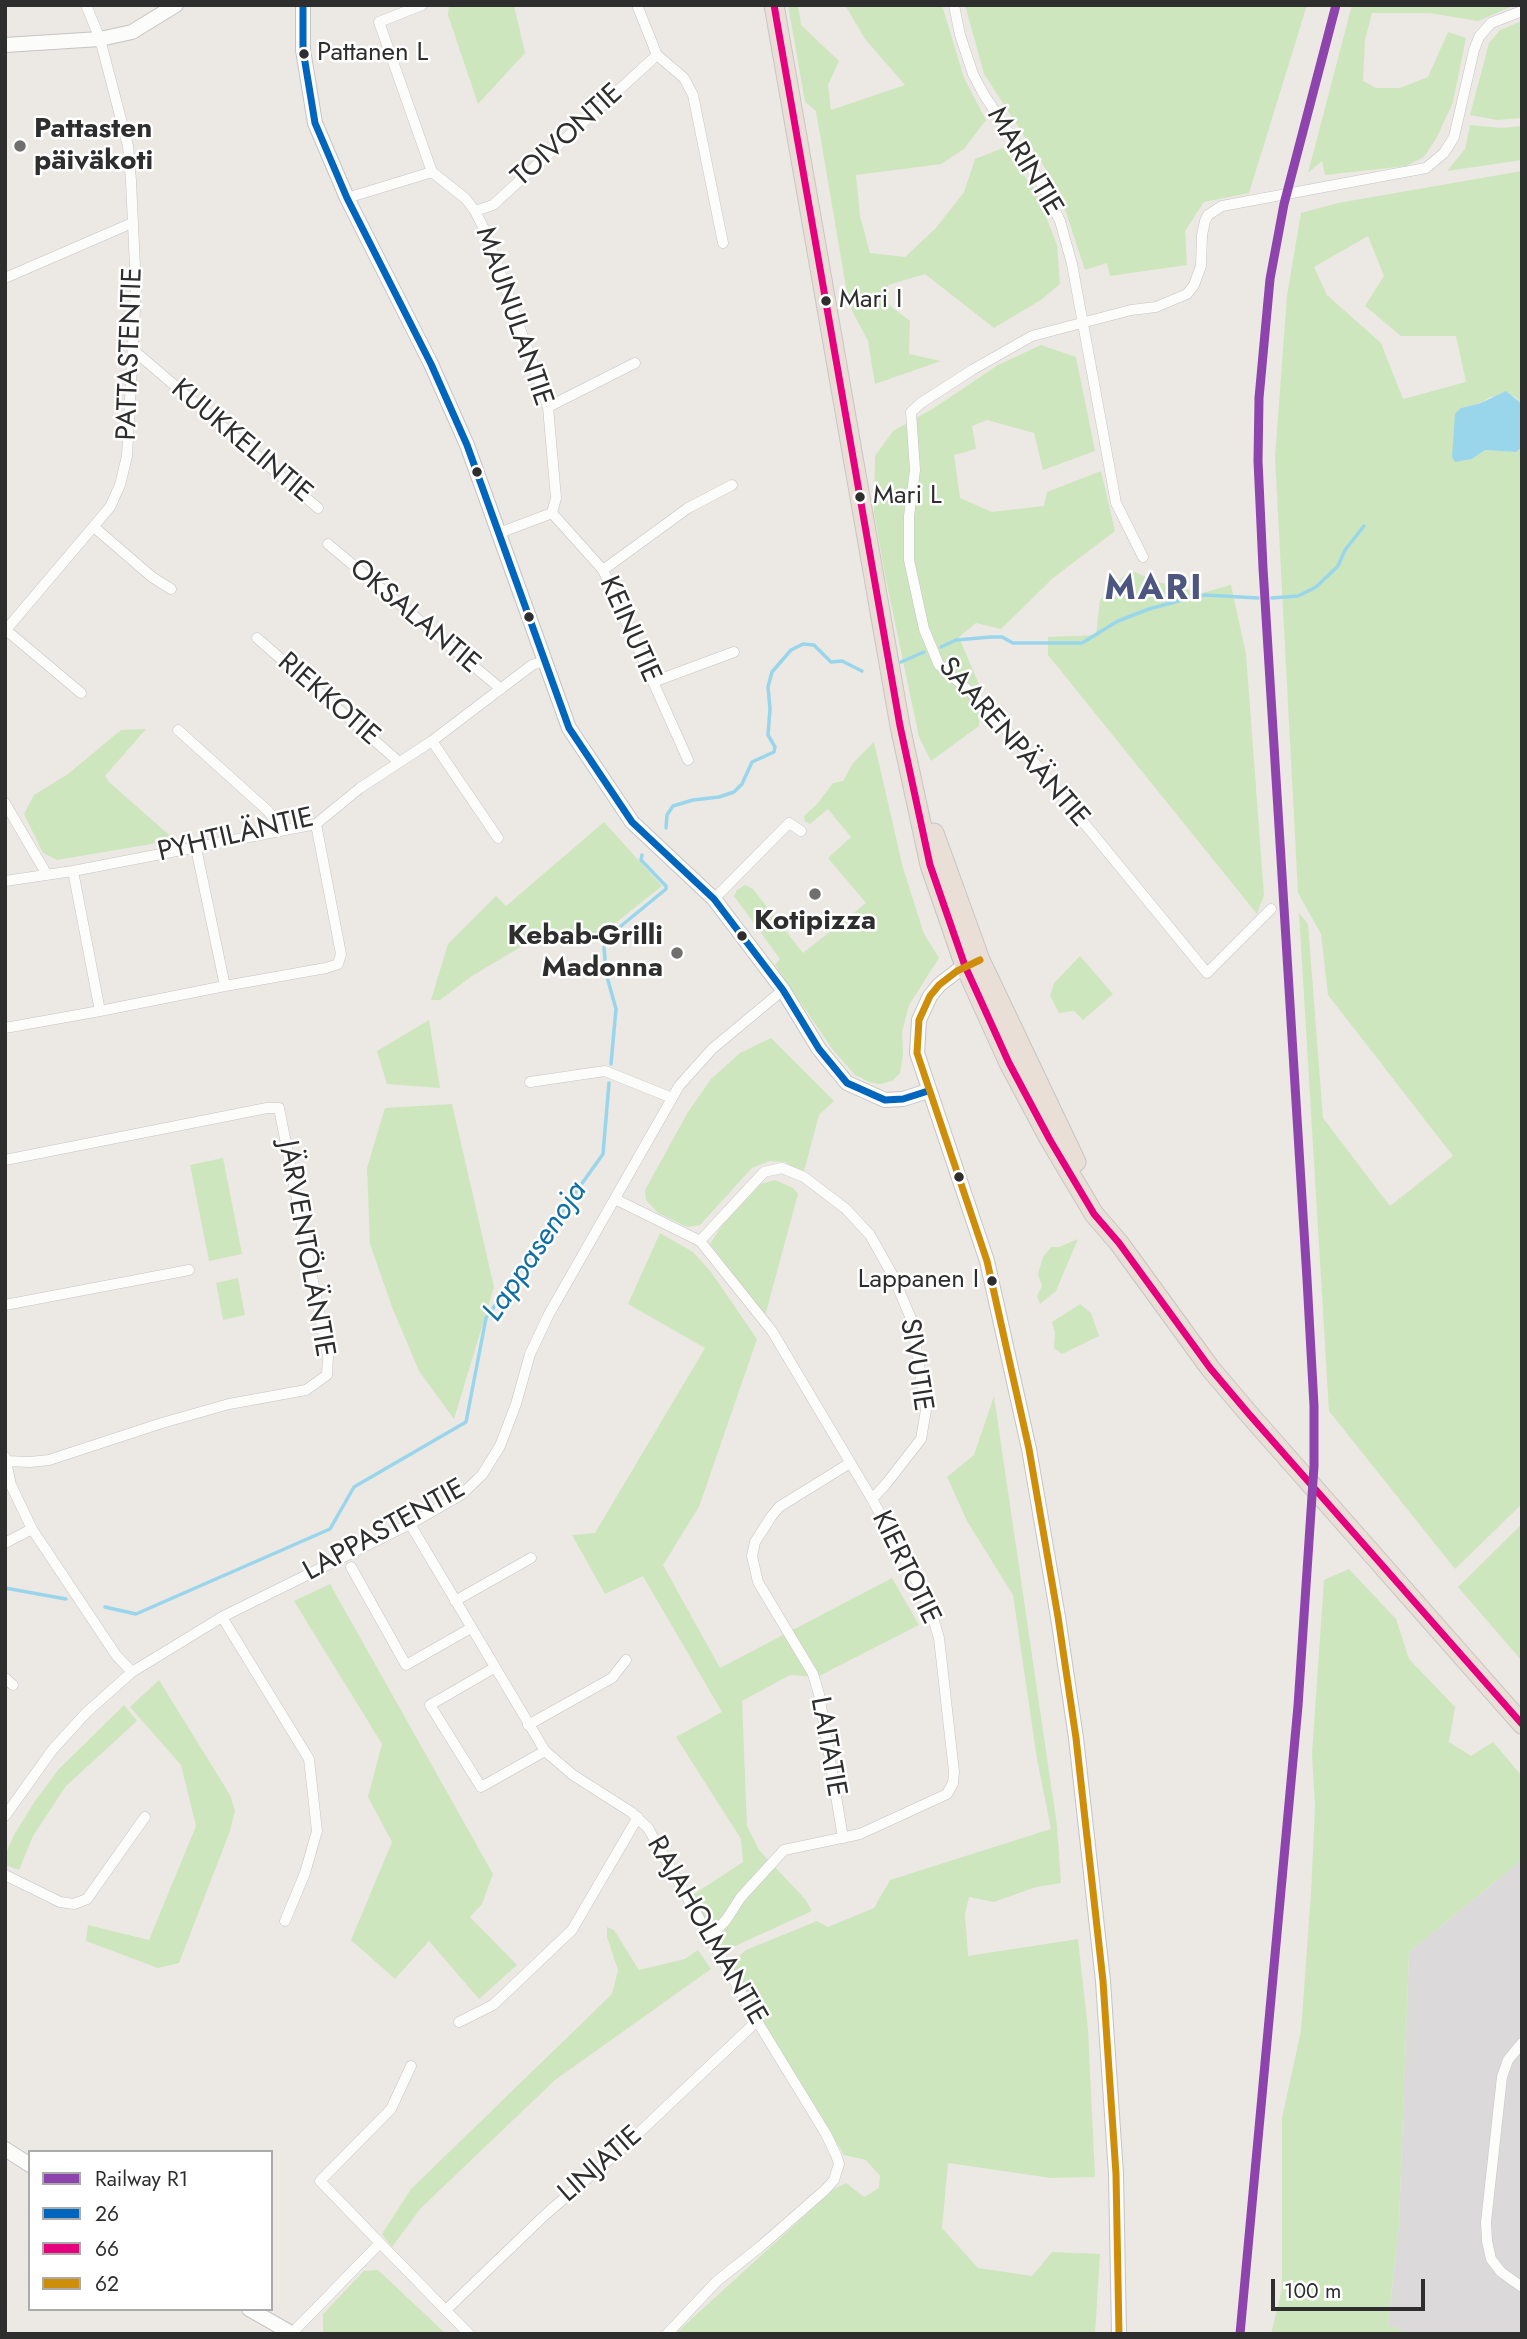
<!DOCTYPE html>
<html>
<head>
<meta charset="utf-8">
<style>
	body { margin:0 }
	#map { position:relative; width:1527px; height:2339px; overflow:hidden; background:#ece8e4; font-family:Jost,sans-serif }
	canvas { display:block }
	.frame { position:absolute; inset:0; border:7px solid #2e2e2e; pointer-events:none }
	.legend { position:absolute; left:28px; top:2150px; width:245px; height:161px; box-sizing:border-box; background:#fff; border:2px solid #ababab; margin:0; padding:9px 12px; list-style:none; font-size:21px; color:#2e2e2e }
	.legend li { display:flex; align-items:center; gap:14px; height:35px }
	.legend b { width:35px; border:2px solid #ababab }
	.scale { position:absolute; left:1271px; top:2279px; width:154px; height:32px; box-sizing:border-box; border:4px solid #2e2e2e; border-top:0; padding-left:9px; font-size:21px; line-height:24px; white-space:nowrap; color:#2e2e2e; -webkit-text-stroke:5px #fff; paint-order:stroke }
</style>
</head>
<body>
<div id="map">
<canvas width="1527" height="2339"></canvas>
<div class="frame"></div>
<ul class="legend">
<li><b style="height:9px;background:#8e44ad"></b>Railway R1</li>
<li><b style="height:9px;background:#0065bd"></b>26</li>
<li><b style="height:9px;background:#e5007d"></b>66</li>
<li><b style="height:9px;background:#cf8e09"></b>62</li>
</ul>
<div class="scale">100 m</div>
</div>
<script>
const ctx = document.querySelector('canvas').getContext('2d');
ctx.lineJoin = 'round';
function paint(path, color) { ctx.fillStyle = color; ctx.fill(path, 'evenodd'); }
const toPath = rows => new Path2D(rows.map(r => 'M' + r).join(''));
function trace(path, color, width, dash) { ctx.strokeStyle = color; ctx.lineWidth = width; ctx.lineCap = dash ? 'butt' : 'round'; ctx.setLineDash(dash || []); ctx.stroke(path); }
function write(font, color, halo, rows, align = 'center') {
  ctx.font = font + ' Jost,sans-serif'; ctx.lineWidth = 5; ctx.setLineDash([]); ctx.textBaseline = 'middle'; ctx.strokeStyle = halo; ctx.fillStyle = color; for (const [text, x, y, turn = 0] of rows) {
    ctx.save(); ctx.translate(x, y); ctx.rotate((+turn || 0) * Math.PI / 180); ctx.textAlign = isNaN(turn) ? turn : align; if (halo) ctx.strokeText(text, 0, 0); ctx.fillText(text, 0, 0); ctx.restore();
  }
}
paint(toPath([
	[1522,1860,1522,2334,1412,2334,1388,2325,1399,2224,1409,1952]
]), '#dcd9db');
paint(toPath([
	[449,5,514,5,525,53,478,104,448,15],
	[788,5,798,5,801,25,839,61,828,85,831,110,905,85,865,39,845,5,942,5,964,78,986,120,964,149,941,164,856,175,860,216,870,253,905,257,936,228,964,192,975,159,1003,148,1036,191,1057,245,1060,284,1041,300,994,328,925,274,888,285,889,305,910,321,909,354,941,361,875,384,868,341,849,305,816,111,805,102],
	[965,5,1307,5,1249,193,1204,202,1185,231,1187,265,1110,276,1107,263,1085,270,1058,188,984,74],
	[1352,5,1515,5,1478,21,1429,13,1372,13,1365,40,1363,81,1376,88,1400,88,1428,77,1448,32,1466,38,1453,102,1437,137,1424,157,1406,166,1325,175,1322,161,1308,173],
	[1522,21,1522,118,1497,120,1470,115,1489,43,1500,30],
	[1470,125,1501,128,1522,126,1522,160,1447,171,1465,149],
	[1522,171,1522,404,1514,396,1490,397,1481,403,1461,408,1452,457,1472,459,1485,450,1516,452,1522,447,1522,1504,1455,1569,1329,1411,1299,913,1308,924,1323,1118,1390,1206,1453,1156,1328,995,1321,934,1298,893,1275,457,1287,296,1301,213,1338,203],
	[1368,236,1384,276,1365,306,1401,336,1456,336,1466,382,1403,399,1381,343,1327,295,1314,267],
	[1041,345,1076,357,1095,451,1043,470,1034,433,987,420,972,426,976,449,954,455,960,498,992,512,1044,506,1047,492,1101,471,1115,531,1053,578,1001,629,976,623,959,637,980,687,979,726,931,761,919,737,886,580,874,513,875,456,893,431,934,408,998,365],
	[1130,570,1158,582,1202,593,1231,585,1246,654,1264,895,1257,914,1048,655,1048,637,1096,635,1100,600],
	[146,729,105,776,109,782,175,840,57,860,43,853,24,814,34,795,68,774,121,730],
	[874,742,903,868,924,934,939,958,909,1005,902,1032,903,1055,900,1073,892,1081,879,1084,869,1082,855,1075,833,1050,775,965,780,959,734,896,737,890,745,885,753,889,803,953,866,903,828,858,851,837,828,809,810,824,805,821,804,816,817,804,833,783,843,781,853,763],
	[604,822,662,886,597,938,574,934,527,943,472,976,440,1000,431,1000,448,944,496,896,506,906],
	[1080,956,1113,994,1083,1020,1074,1011,1059,1013,1050,996,1054,983],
	[429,1020,440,1088,387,1084,377,1051],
	[771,1038,834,1101,819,1115,803,1175,785,1162,769,1161,752,1168,700,1225,687,1227,658,1213,646,1200,645,1190,688,1112,711,1079,740,1053],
	[452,1104,494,1287,454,1419,419,1371,392,1307,370,1244,367,1168,385,1108],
	[223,1158,242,1254,209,1261,190,1165],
	[775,1180,793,1188,798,1194,765,1316,710,1244,723,1224,761,1184],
	[660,1233,693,1252,711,1272,757,1339,699,1507,663,1565,720,1668,892,1578,919,1625,817,1677,790,1675,742,1701,747,1826,759,1850,805,1899,812,1911,724,1951,691,1896,743,1862,741,1839,676,1737,722,1712,643,1576,605,1594,572,1535,595,1533,705,1348,628,1304],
	[1078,1239,1056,1291,1040,1304,1037,1296,1042,1286,1038,1274,1043,1257,1051,1247,1059,1247],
	[238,1278,245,1315,223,1320,216,1283],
	[1080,1304,1091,1313,1099,1336,1062,1354,1054,1348,1055,1333,1052,1322],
	[994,1396,1057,1826,1061,1883,1036,1887,994,1902,969,1897,965,1914,968,1956,1078,1939,1088,2029,1095,2177,1051,2178,948,2163,942,2228,978,2268,1032,2276,1052,2252,1100,2254,1095,2334,675,2334,834,2189,846,2183,864,2197,879,2188,880,2176,866,2160,844,2155,729,1966,746,1950,817,1921,828,1927,874,1908,890,1880,1051,1829,1037,1759,1013,1595,967,1521,947,1477,974,1455],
	[1522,1524,1522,1661,1458,1587],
	[1349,1569,1396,1619,1409,1659,1455,1707,1449,1742,1471,1756,1493,1742,1522,1776,1522,1860,1409,1952,1399,2224,1388,2325,1412,2334,1271,2334,1282,2289,1282,2118,1301,2031,1311,1893,1315,1807,1312,1754,1324,1580],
	[330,1584,493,1874,482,1904,470,1917,517,1965,479,1999,429,1941,395,1979,351,1940,392,1842,368,1797,382,1744,294,1601],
	[159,1680,230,1795,235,1811,230,1831,179,1963,158,1968,86,1941,88,1925,149,1940,196,1826,181,1765,130,1707],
	[124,1705,137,1721,66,1786,33,1836,19,1870,5,1865,5,1855,14,1835,35,1801,58,1770],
	[607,1927,614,1930,639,1970,685,1959,698,1950,711,1969,555,2080,420,2209,392,2247,382,2234,411,2189,612,1994,618,1970,607,1937],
	[378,2270,446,2334,323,2334,323,2314,364,2271]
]), '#cee6be');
paint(toPath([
	[1506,391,1522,404,1522,447,1516,452,1485,450,1472,459,1455,462,1452,457,1455,414,1461,408,1481,403]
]), '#99d6ec');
trace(toPath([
	[1272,598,1298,596,1316,587,1338,566,1345,550,1364,526],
	[941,647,956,640,991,637,1002,637,1013,643,1082,643,1118,621,1149,609,1182,600,1205,595,1258,598],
	[901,662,924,652],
	[666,828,667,815,673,806,693,800,719,797,734,792,742,784,752,762,774,752,775,747,768,735,770,709,768,687,772,672,791,650,803,644,814,645,831,662,842,661,862,671],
	[611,1064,616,1009,606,973,604,947,610,935,666,889,666,886,641,860,642,855],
	[5,1588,66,1599],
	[105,1607,136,1614,330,1529,354,1487,466,1422,486,1318,603,1154,609,1083]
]), '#99d6ec', 3.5);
const street = toPath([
	[422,5,379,22,432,172],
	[637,5,657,55,684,78,693,95,723,243],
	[954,5,960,35,973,74,983,93,1043,186,1060,221,1072,264,1116,503,1143,557],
	[347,198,432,172,466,199,475,211,486,233,548,407,556,498,552,513,499,533],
	[475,211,493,205,657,55],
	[5,278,132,223],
	[132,349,318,508],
	[548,407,635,363],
	[552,513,603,570,688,760],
	[94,527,152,577,171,589],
	[328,544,501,689],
	[603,570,688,508,732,485],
	[6,630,81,693],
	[5,631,110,507,120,485,127,456,136,289,131,181,128,146,100,39,86,5],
	[257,638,399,762],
	[653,682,734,652],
	[178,730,268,811,282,830],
	[432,741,498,838],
	[5,803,46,873],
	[196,848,225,986,326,968,338,964,341,954,316,824],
	[5,881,73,871,316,824,360,788,432,741,532,665,544,661],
	[714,899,789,823,801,831],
	[1271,909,1207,973,1020,745,975,696,939,665,924,629,909,560,909,516,915,470,911,412,921,403,972,370,1032,336,1131,310,1156,307,1187,294,1194,285,1201,266,1202,235,1205,221,1208,215,1222,206,1426,168,1444,153,1454,137,1474,50,1479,37,1491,23,1522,11],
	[100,1011,225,986],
	[5,1028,100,1011,73,871],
	[530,1082,605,1071,672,1098],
	[5,1160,267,1108,279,1108,328,1357,327,1375,306,1390,229,1404,162,1423,49,1460,30,1462,5,1461],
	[615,1199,700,1241,772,1331,872,1499,919,1586,931,1611,939,1638,954,1772,953,1783,947,1794,860,1834,784,1850,741,1897,726,1920,709,1938],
	[700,1241,764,1172,782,1168,804,1177,846,1209,870,1235,893,1276,912,1321,926,1410,921,1439,886,1484,872,1499],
	[5,1305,189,1270],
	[5,1457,11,1485,32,1529,116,1655,132,1672],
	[410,1524,545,1751,573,1775,631,1812,648,1828,757,2021,826,2134,836,2155,839,2164,837,2170,834,2180,825,2190,761,2246,717,2281,667,2334],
	[5,1543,32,1529],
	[351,1567,406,1665,471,1628],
	[455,1601,531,1558],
	[222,1617,309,1759,317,1831,305,1873,285,1921],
	[494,1668,430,1705,481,1787,545,1751],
	[5,1678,13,1685],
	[528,1725,612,1678,626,1660],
	[5,1816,53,1749,87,1712,132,1672,222,1617,410,1524,461,1495,482,1475,500,1446,516,1404,530,1354,549,1314,679,1086,712,1049,783,990],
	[843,1838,819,1694,813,1674,758,1582,752,1556,755,1542,771,1517,779,1507,850,1463],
	[5,1875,60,1902,74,1904,87,1899,145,1817],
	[459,2022,493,2005,572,1930,638,1817],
	[1522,2043,1508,2060,1502,2077,1486,2222,1487,2241,1491,2259,1501,2272,1522,2287],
	[380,2243,469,2334],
	[446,2310,546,2214,626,2145,757,2021],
	[292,2333,380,2243,320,2181,391,2109,411,2066]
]);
const secondary = toPath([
	[303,5,303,50,315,123,347,198,431,364,467,445,569,728,632,822,714,899,783,990,819,1049,847,1083,885,1100,903,1099,928,1091],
	[5,45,100,39,132,32,176,5],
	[971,963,957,971,939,985,930,996,919,1020,917,1053,987,1261,1029,1449,1058,1617,1076,1738,1103,1981,1116,2174,1119,2334],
	[5,2149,30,2165],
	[249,2309,293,2334]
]);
const highway = toPath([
	[774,5,900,726,930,865,965,966,1009,1063,1050,1140,1094,1214,1119,1243,1210,1368,1248,1413,1522,1724],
	[934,833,980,960,1076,1162]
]);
trace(street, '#c5c4c5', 11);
trace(secondary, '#c5c4c5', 16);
trace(highway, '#c6c5c4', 21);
trace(street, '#fcfcfb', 10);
trace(secondary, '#fcfcfb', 14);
trace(highway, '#eadfd6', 19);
trace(toPath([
	[303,5,303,50,315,123,347,198,431,364,467,445,569,728,632,822,714,899,783,990,819,1049,847,1083,885,1100,903,1099,928,1091]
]), '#0065bd', 7);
trace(toPath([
	[774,5,900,726,930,865,965,966,1009,1063,1050,1140,1094,1214,1119,1243,1210,1368,1248,1413,1522,1724]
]), '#e5007d', 7);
trace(toPath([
	[980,960,957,971,939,985,930,996,919,1020,917,1053,987,1261,1029,1449,1058,1617,1076,1738,1103,1981,1116,2174,1119,2334]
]), '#cf8e09', 7);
trace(toPath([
	[1240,2334,1298,1706,1314,1466,1314,1406,1307,1279,1263,568,1258,461,1259,398,1270,279,1284,204,1336,5]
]), '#8e44ad', 9);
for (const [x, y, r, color] of [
	[304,54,6,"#2e2e2e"],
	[20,146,7,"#706f6e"],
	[826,301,6,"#2e2e2e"],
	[477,472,6,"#2e2e2e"],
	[860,497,6,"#2e2e2e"],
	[529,617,6,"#2e2e2e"],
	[815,894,7,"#706f6e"],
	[742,936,6,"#2e2e2e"],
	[677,953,7,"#706f6e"],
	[959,1177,6,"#2e2e2e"],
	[992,1281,6,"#2e2e2e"]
]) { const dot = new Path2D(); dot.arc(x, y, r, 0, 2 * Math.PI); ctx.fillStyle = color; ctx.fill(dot); trace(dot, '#fff', 2.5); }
write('26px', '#2e2e2e', '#fff', [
	["Pattanen L",317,54],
	["Mari I",839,301],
	["Mari L",873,497],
	["Lappanen I",979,1281,"right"]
], 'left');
write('bold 28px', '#2e2e2e', '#fff', [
	["Pattasten",34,130],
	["päiväkoti",34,162],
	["Kotipizza",815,922,"center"],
	["Kebab-Grilli",663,937,"right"],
	["Madonna",663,969,"right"]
], 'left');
write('28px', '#2e2e2e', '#fff', [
	["TOIVONTIE",568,136,-42],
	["MARINTIE",1024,162,59],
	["MAUNULANTIE",513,317,71],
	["PATTASTENTIE",131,354,-88],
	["KUUKKELINTIE",241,442,40],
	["OKSALANTIE",414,617,40],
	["KEINUTIE",629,630,66],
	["RIEKKOTIE",328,700,41],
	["SAARENPÄÄNTIE",1013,743,49],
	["PYHTILÄNTIE",236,836,-13],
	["JÄRVENTÖLÄNTIE",305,1249,80],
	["SIVUTIE",915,1365,81],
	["LAPPASTENTIE",385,1531,-29],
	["KIERTOTIE",905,1568,64],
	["LAITATIE",827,1747,80],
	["RAJAHOLMANTIE",706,1931,60],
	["LINJATIE",601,2165,-41]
]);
write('italic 30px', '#0d6fa3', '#fff', [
	["Lappasenoja",536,1252,-56]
]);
ctx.letterSpacing = '2px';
write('bold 35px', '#4d5680', '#fff', [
	["MARI",1154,591]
]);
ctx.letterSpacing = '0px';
</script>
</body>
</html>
